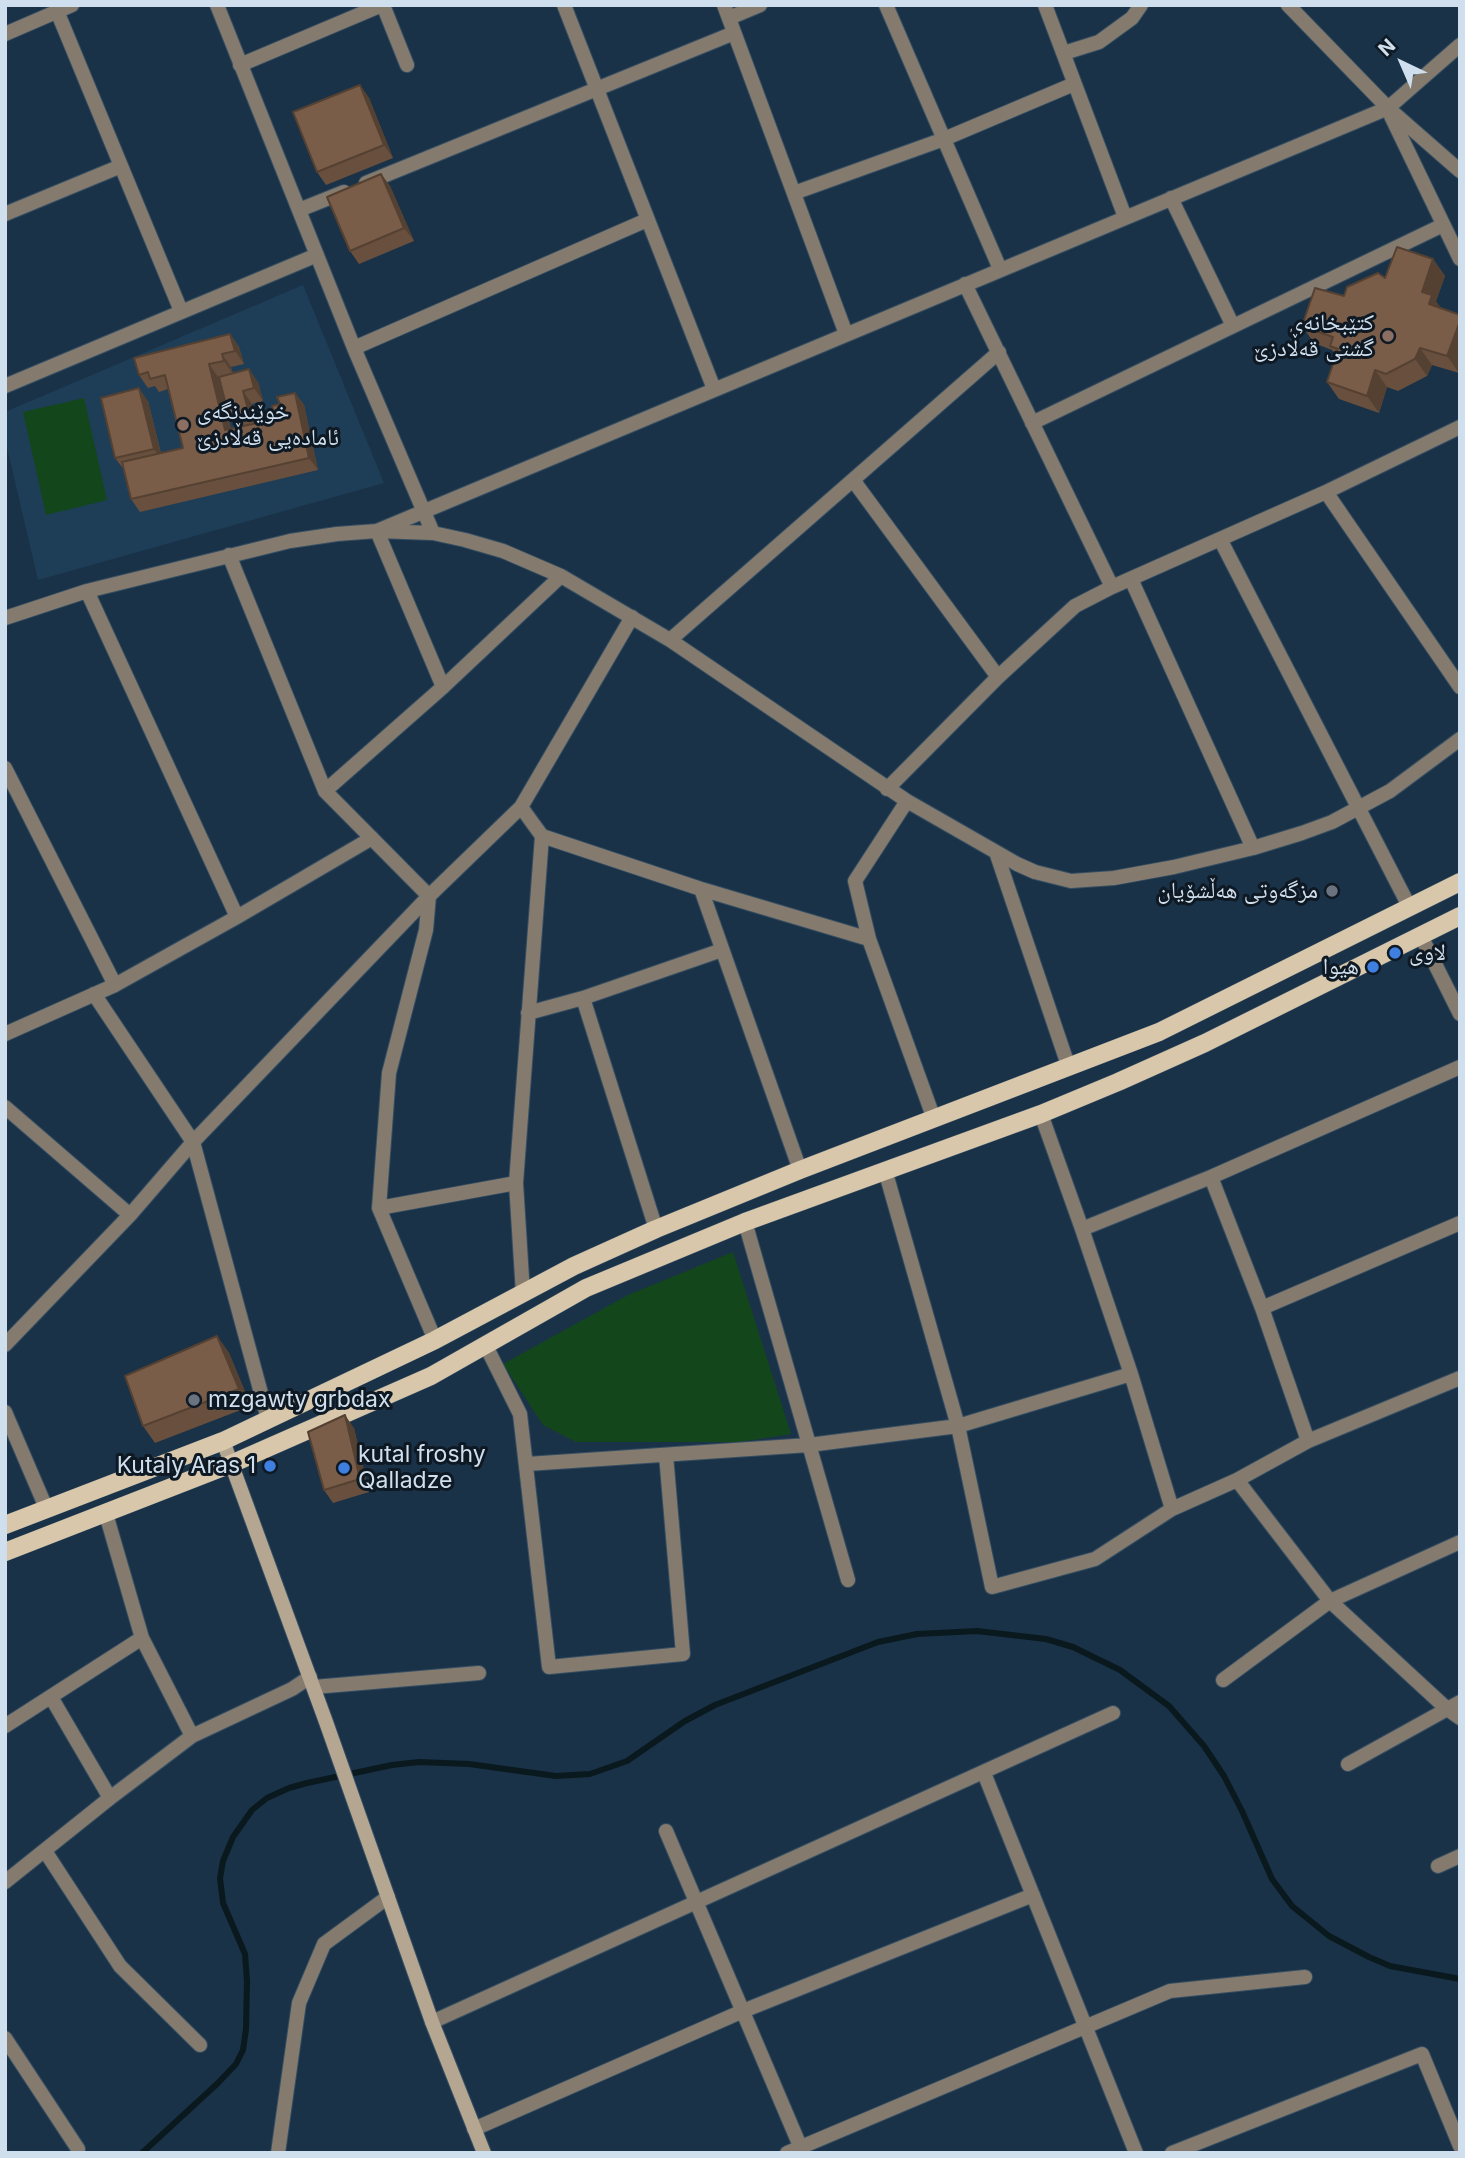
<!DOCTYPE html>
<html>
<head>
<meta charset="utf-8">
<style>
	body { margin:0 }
	#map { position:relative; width:1465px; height:2158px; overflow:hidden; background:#193248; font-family:Inter,sans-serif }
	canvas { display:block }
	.frame { position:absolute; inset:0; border:7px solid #d0dfed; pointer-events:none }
	.north { position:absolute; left:1367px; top:28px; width:70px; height:70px; -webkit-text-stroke:5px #0e1923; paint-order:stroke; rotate:316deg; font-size:19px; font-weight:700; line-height:28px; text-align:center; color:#d0dfed }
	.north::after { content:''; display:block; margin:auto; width:24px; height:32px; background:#d0dfed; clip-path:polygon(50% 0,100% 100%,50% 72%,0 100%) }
</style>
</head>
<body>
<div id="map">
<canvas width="1465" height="2158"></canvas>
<div class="frame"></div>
<div class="north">N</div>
</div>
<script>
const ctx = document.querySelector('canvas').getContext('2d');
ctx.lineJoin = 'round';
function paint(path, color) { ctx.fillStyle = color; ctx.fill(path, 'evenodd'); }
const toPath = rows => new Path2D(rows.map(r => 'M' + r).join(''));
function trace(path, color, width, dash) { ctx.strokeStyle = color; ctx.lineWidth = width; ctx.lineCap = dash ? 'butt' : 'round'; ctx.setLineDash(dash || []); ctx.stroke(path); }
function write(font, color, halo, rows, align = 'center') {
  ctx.font = font + ' Inter,"Noto Naskh Arabic",sans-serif'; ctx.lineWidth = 6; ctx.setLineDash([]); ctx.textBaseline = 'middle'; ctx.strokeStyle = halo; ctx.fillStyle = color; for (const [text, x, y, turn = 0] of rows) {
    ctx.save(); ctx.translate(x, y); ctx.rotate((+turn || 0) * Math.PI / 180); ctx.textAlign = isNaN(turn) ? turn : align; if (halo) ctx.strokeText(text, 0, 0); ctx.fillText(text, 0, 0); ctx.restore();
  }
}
paint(toPath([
	[303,285,384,483,38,580,5,439,5,412]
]), '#1e3d57');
paint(toPath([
	[84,398,107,500,46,515,23,412],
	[733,1252,791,1434,740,1442,576,1442,543,1425,503,1364,628,1295]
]), '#13471b');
trace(toPath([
	[142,2153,218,2083,236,2064,243,2050,246,2029,247,1981,245,1954,223,1903,220,1878,223,1861,233,1837,252,1810,267,1798,289,1788,307,1783,392,1765,419,1762,469,1764,556,1776,590,1774,627,1761,685,1721,715,1705,878,1642,917,1634,977,1631,1046,1639,1073,1647,1120,1670,1169,1706,1204,1746,1224,1776,1242,1811,1272,1879,1292,1906,1329,1936,1369,1957,1390,1966,1460,1979]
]), '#0a191e', 6);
const street = toPath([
	[217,5,354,348,433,533],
	[383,5,407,65],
	[564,5,714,389],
	[724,5,846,334],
	[886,5,1000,269],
	[1045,5,1125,217],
	[1288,5,1388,108,1460,171],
	[57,11,181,311],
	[729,18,760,5],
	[5,34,72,5],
	[1064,53,1099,42,1132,18,1141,5],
	[240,65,382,5],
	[1391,116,1460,259],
	[366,183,734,33],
	[794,193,944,139,1074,84],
	[1171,198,1233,326],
	[299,210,344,192],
	[5,214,121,166],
	[965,284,1112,587],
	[354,348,647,220],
	[5,386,317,255],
	[1032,423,1443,225],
	[853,480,998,677],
	[1326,492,1460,687],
	[1220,539,1410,908],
	[229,555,325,791,429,896,426,930,389,1073,379,1208,435,1340],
	[1131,579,1253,848],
	[87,591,237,917],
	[5,618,87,591,290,541,337,534,377,531,433,533,465,540,503,551,561,576,670,640,907,801,1017,864,1035,872,1071,881,1114,878,1174,867,1253,848,1302,833,1332,822,1390,791,1460,739],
	[670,640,999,352],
	[443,687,377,531,1388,108,1460,45],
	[5,768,115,985],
	[887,789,998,677,1075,606,1112,587,1326,492,1460,427],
	[325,791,443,687,561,576],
	[907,801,855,881,869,939,934,1119],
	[521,807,542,836,516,1183,523,1294],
	[542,836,701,889,869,939],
	[996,852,1069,1068],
	[701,889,800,1170],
	[1421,936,1460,1014],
	[94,994,193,1142,268,1419],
	[583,998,656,1229],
	[528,1013,583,998,722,950],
	[5,1034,115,985,237,917,372,838],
	[5,1107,130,1215],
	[1041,1114,1082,1229,1211,1177,1460,1067],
	[885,1170,958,1426,992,1587,1095,1559,1172,1509,1237,1480,1308,1441,1460,1378],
	[1211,1177,1262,1308,1308,1441],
	[379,1208,516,1183],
	[745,1222,848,1580],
	[1082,1229,1131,1374,1172,1509],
	[1262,1308,1460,1223],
	[5,1345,130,1215,193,1142,429,896,521,807,632,617],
	[486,1346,520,1414,549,1667,683,1654,666,1455],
	[5,1412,47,1510],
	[527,1464,809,1445,958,1426,1131,1374],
	[1237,1480,1330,1601,1446,1708,1460,1718],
	[106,1514,142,1638,192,1736],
	[1223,1680,1330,1601,1460,1542],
	[314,1687,479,1673],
	[51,1697,110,1798],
	[5,1726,142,1638],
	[1348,1764,1460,1702],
	[984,1773,1136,2153],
	[666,1831,803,2153],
	[45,1851,120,1966,200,2045],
	[1438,1866,1460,1856],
	[5,1882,110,1798,192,1736,292,1689,310,1677],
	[432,2022,1113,1713],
	[5,2038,78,2149],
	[474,2129,743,2011,1033,1895],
	[278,2153,299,2003,324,1944,388,1897],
	[787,2153,1170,1991,1305,1977],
	[1172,2153,1422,2054,1460,2146]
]);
const secondary = toPath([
	[223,1441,326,1722,432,2022,484,2153]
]);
const primary = toPath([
	[5,1525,223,1441,435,1340,574,1266,656,1229,800,1170,1159,1032,1460,882],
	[5,1552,231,1464,431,1376,586,1288,745,1222,1041,1114,1118,1082,1205,1043,1460,916]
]);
trace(street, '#364e62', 16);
trace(secondary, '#364e62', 16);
trace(primary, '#364e62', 19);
trace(street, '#847b6e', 14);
trace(secondary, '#b4a691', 14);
trace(primary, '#d9c7ab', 18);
paint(toPath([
	[360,85,369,98,393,158,326,185,317,172],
	[381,174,390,186,414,241,359,264,350,251],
	[1433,259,1445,276,1436,301,1459,373,1432,365,1427,376,1398,391,1387,387,1379,413,1339,399,1327,382,1336,355,1332,350,1314,343,1302,326,1344,296,1385,278],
	[230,334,239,347,244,364,231,367,233,373,258,382,263,401,252,404,257,423,275,419,280,404,295,393,304,405,318,470,140,512,131,499,125,471,115,458,148,401,161,453,183,448,168,389,159,392,155,386,148,388,139,375],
	[218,377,219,377,229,417,237,428,231,429],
	[217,1336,229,1353,251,1406,155,1443,143,1426],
	[354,1428,369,1492,333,1503,324,1490]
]), '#69503e');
paint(toPath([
	[360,85,369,98,393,158,384,145],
	[381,174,390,186,414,241,404,228],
	[1433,259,1445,276,1436,301,1444,312,1429,304,1422,292],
	[1460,321,1460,372,1459,373,1447,356],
	[230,334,239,347,244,364,235,351],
	[1420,348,1432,365,1427,376,1415,359],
	[222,354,231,367,233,374,224,361],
	[209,364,218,377,234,443,225,430],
	[249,369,258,382,263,401,254,388],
	[1375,370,1387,387,1379,413,1367,396],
	[139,388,148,401,163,462,154,449],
	[243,391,252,404,258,425,249,413],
	[295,393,304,405,318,470,309,458],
	[217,1336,229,1353,251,1406,239,1389],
	[345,1415,354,1428,369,1492,360,1479]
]), '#554132');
const building = toPath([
	[360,85,384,145,317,172,293,112,360,85],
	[381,174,404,228,350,251,327,197,381,174],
	[1397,247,1433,259,1422,292,1432,295,1429,304,1460,315,1460,321,1447,356,1420,348,1415,359,1386,374,1375,370,1367,396,1327,382,1338,349,1330,346,1333,337,1302,326,1315,288,1344,296,1347,287,1378,273,1385,278,1397,247],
	[230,334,235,351,222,354,224,361,209,364,225,430,275,419,272,406,280,404,277,397,295,393,309,458,131,499,122,462,183,448,165,375,150,379,148,372,139,375,134,358,230,334],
	[249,369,254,388,243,391,249,413,229,417,219,377,249,369],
	[139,388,154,449,115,458,101,398,139,388],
	[217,1336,239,1389,143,1426,125,1376,217,1336],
	[345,1415,360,1479,324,1490,308,1432,345,1415]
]);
paint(building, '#7a5d48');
trace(building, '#554132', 2);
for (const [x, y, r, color] of [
	[1388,336,7,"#8d6e63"],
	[183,425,7,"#8d6e63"],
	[1332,891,7,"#6b7280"],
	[1395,953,7,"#3f7fe0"],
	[1373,967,7,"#3f7fe0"],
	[194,1400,7,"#6b7280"],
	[270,1466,7,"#3f7fe0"],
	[344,1468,7,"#3f7fe0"]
]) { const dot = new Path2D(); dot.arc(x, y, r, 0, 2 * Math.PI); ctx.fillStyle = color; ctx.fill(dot); trace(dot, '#0e1923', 2.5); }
write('23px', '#d0dfed', '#0e1923', [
	["کتێبخانەی",1374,323],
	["گشتی قەڵادزێ",1374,349],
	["خوێندنگەی",197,412,"left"],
	["ئامادەیی قەڵادزێ",197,438,"left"],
	["مزگەوتی ھەڵشۆیان",1318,891],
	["لاوی",1409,953,"left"],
	["هیوا",1359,967],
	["mzgawty grbdax",208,1400,"left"],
	["kutal froshy",358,1455,"left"],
	["Qalladze",358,1481,"left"],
	["Kutaly Aras 1",256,1466]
], 'right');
</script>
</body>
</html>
